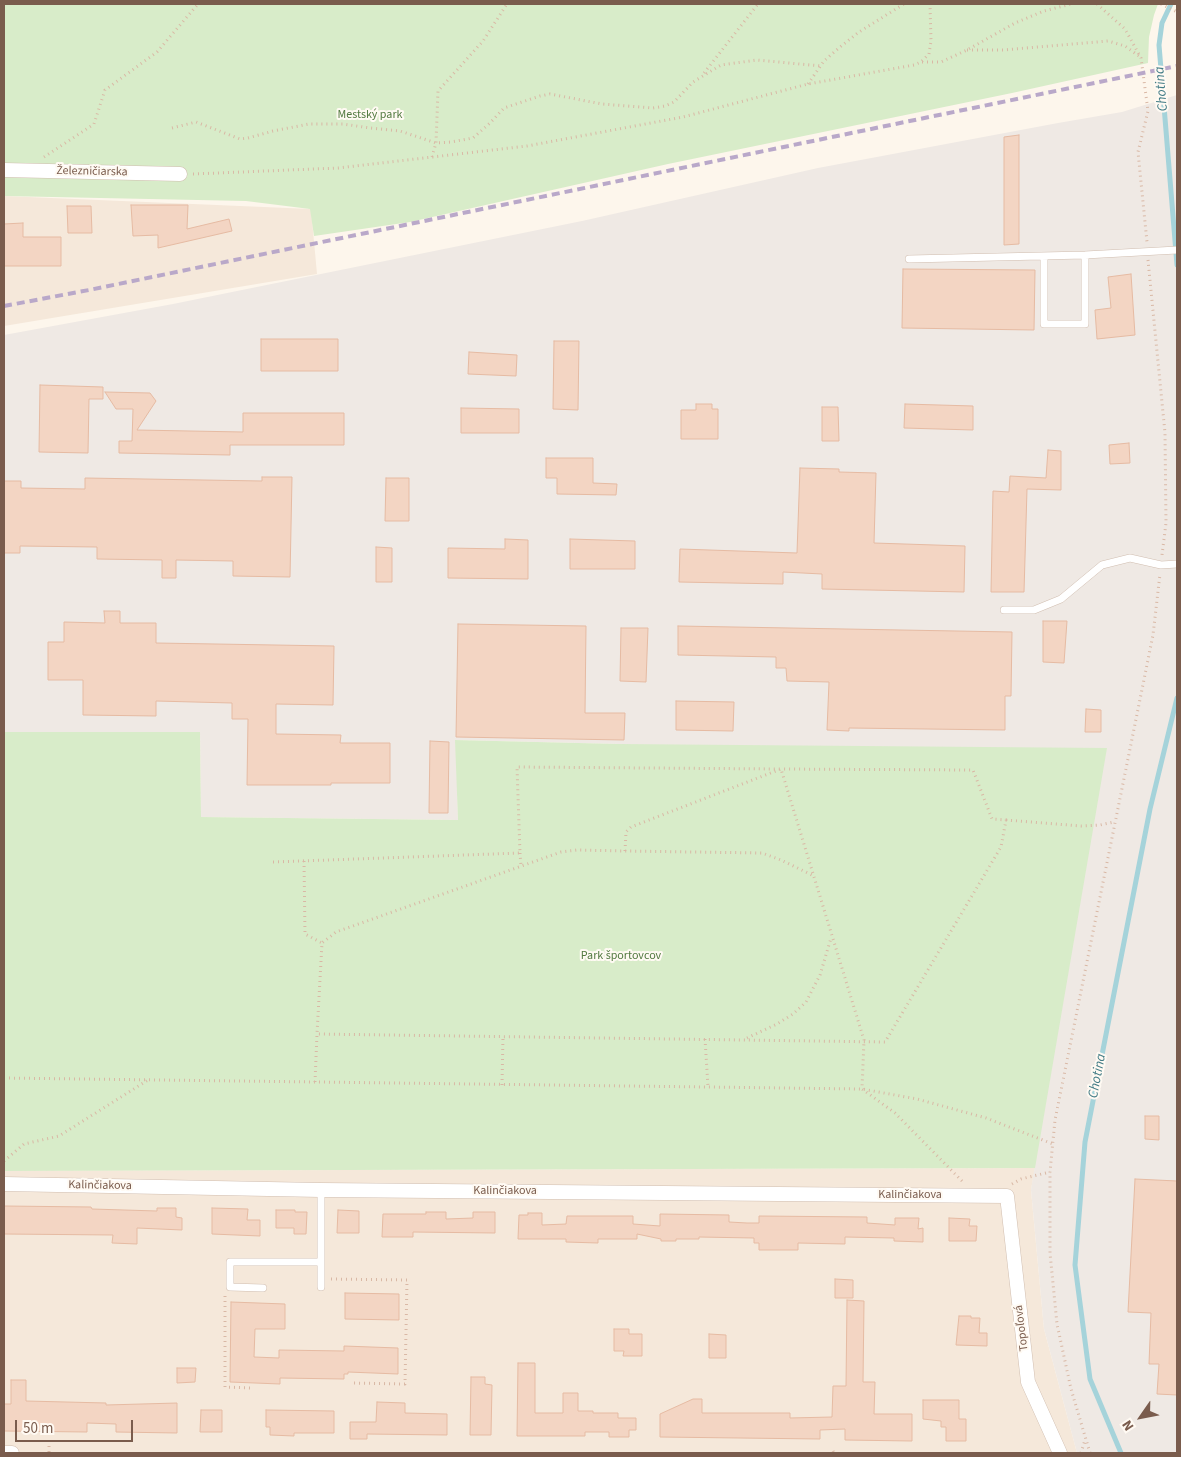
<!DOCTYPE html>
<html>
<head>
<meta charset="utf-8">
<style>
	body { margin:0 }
	#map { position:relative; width:1181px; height:1457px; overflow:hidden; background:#fdf6ec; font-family:"Source Sans 3",sans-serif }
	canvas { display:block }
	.frame { position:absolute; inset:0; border:5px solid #7a5c4d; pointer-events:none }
	.north { position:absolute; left:1116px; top:1392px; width:50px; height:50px; -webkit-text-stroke:4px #fffaf3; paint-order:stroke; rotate:237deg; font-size:14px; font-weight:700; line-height:20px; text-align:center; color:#7a5c4d }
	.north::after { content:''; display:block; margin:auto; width:18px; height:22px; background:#7a5c4d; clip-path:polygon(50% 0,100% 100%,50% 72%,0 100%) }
	.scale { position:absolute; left:15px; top:1420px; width:118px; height:22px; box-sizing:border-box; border:2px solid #7a5c4d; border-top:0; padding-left:6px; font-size:15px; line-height:18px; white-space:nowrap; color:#7a5c4d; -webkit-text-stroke:4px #fffaf3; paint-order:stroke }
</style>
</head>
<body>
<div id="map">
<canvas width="1181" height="1457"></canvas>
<div class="frame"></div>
<div class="north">N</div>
<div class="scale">50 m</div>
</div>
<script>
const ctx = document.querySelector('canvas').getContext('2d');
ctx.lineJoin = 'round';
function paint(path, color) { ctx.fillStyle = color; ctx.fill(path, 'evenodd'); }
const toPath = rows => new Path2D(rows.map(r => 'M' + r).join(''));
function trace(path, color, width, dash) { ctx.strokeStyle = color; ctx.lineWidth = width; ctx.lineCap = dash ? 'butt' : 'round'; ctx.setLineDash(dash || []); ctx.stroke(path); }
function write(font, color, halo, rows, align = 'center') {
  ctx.font = font + ' "Source Sans 3",sans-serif'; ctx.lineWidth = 4; ctx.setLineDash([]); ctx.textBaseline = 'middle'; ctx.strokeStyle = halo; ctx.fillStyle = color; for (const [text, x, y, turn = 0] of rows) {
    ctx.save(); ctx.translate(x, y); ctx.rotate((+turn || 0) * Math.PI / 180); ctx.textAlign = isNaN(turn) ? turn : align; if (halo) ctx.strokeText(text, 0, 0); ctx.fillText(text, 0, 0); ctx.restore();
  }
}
paint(toPath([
	[4,196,311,209,317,274,4,326],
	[1035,1168,1031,1190,1044,1329,1077,1453,4,1453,4,1171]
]), '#f5e8da');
paint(toPath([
	[1177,95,1177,1453,1077,1453,1044,1329,1031,1190,1092,797,619,744,456,740,458,820,201,817,200,732,4,732,4,335,173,304,582,221,818,168,1058,123,1122,112]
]), '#efe9e4');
paint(toPath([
	[4,4,1158,4,1154,15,1149,37,1148,63,1012,93,668,164,410,222,314,236,310,209,246,201,4,196],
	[4,732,200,732,201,817,458,820,455,740,619,744,1107,748,1035,1168,4,1171]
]), '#d8ecc9');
trace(toPath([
	[1171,4,1162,23,1159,45,1177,265],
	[1121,1453,1090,1379,1075,1265,1085,1142,1150,809,1177,698]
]), '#a5d3da', 5);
const building = toPath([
	[1019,135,1019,244,1004,245,1004,137,1019,135],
	[131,205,188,205,187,229,229,219,232,231,158,248,158,235,133,236,131,205],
	[67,206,91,206,92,233,68,233,67,206],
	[23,223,23,237,61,237,61,266,4,266,4,224,23,223],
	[903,269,1035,270,1034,330,902,328,903,269],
	[1131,274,1135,335,1097,339,1095,310,1111,308,1108,277,1131,274],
	[261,339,338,339,338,371,261,371,261,339],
	[554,341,579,341,578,410,553,409,554,341],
	[469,352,517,355,516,376,468,374,469,352],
	[40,385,103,387,103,399,89,399,88,453,39,452,40,385],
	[105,392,150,393,156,401,137,430,243,432,243,413,344,413,344,445,230,445,230,455,119,453,119,441,132,441,133,409,116,409,105,392],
	[696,404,712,404,712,409,718,409,718,439,681,439,681,410,696,410,696,404],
	[905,404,973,406,973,430,904,428,905,404],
	[822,407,838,407,839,441,822,441,822,407],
	[461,408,519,409,519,433,461,433,461,408],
	[1129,443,1130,463,1110,464,1109,445,1129,443],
	[1048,450,1061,451,1061,490,1027,489,1024,592,991,592,993,491,1009,492,1010,476,1046,478,1048,450],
	[546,458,593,458,593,483,617,484,616,495,557,494,557,478,546,478,546,458],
	[800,468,839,469,839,472,876,473,874,543,965,546,964,592,822,589,822,574,783,572,783,584,679,582,680,549,797,553,800,468],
	[262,477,292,477,290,577,233,576,233,561,176,560,176,578,162,578,162,560,97,559,97,547,20,546,20,553,4,553,4,481,21,481,21,488,85,489,85,478,262,481,262,477],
	[386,478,409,478,409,521,385,521,386,478],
	[505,539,528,540,528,579,448,578,448,548,505,549,505,539],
	[570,539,635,541,635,569,570,569,570,539],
	[376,547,392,548,392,582,376,582,376,547],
	[104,611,120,611,120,623,156,623,156,643,334,646,333,705,276,704,276,734,341,735,340,743,390,743,390,783,331,783,331,785,247,785,248,719,232,719,232,703,156,701,156,716,83,715,83,680,48,680,48,642,64,642,64,622,105,623,104,611],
	[1043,621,1067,621,1064,663,1043,662,1043,621],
	[458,624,586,626,585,713,625,713,624,740,456,737,458,624],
	[678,626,1012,632,1011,696,1005,696,1005,730,849,728,849,731,827,730,829,682,787,681,786,668,776,668,776,657,678,655,678,626],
	[621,628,648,628,646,682,620,681,621,628],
	[676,701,734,702,733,731,676,730,676,701],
	[1086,709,1101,710,1101,732,1085,732,1086,709],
	[430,741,449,742,448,813,429,813,430,741],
	[1145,1116,1159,1116,1159,1140,1145,1139,1145,1116],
	[1135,1179,1177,1181,1177,1395,1157,1394,1159,1364,1149,1364,1151,1313,1128,1312,1135,1179],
	[4,1206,91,1207,92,1209,157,1211,157,1208,176,1208,176,1217,182,1218,182,1230,137,1228,137,1244,112,1243,113,1235,4,1234,4,1206],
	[212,1208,248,1209,247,1220,260,1220,260,1236,212,1234,212,1208],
	[276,1210,295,1210,295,1212,307,1212,306,1234,294,1234,294,1228,276,1228,276,1210],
	[338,1210,359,1211,359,1233,337,1233,338,1210],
	[426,1212,446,1212,446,1219,473,1218,473,1212,495,1212,495,1233,413,1232,413,1237,382,1237,383,1214,426,1214,426,1212],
	[528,1213,542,1213,542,1225,566,1224,567,1216,633,1216,633,1224,660,1226,660,1214,729,1215,729,1222,747,1223,759,1223,759,1216,867,1217,867,1223,895,1225,895,1218,919,1218,918,1229,923,1228,923,1242,894,1241,894,1238,845,1237,845,1244,798,1243,798,1250,759,1250,759,1243,754,1243,754,1238,699,1237,699,1239,676,1239,676,1241,661,1241,661,1239,637,1234,637,1239,598,1239,598,1243,566,1242,566,1239,518,1239,519,1215,528,1215,528,1213],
	[949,1218,970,1219,969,1226,977,1226,976,1241,949,1241,949,1218],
	[835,1279,853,1280,853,1298,835,1298,835,1279],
	[345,1293,399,1294,399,1320,345,1319,345,1293],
	[847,1300,864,1301,863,1382,875,1382,874,1414,912,1414,912,1441,845,1440,845,1429,820,1430,820,1439,660,1437,660,1414,693,1399,702,1399,702,1413,790,1413,790,1418,832,1417,833,1386,846,1386,847,1300],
	[231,1302,285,1304,285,1329,255,1329,254,1357,279,1358,279,1350,344,1351,344,1346,398,1348,398,1374,348,1372,348,1374,344,1374,344,1379,280,1378,280,1384,230,1382,231,1302],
	[959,1316,971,1316,971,1318,980,1318,979,1333,987,1333,987,1346,956,1345,959,1316],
	[614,1329,629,1329,629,1334,642,1334,642,1356,623,1356,624,1351,614,1351,614,1329],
	[709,1334,726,1335,726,1358,709,1358,709,1334],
	[518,1363,535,1363,535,1413,563,1413,563,1393,578,1393,578,1411,593,1411,593,1413,618,1413,618,1418,636,1418,636,1430,629,1430,629,1437,609,1437,609,1432,585,1432,585,1436,517,1436,518,1363],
	[177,1368,196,1368,195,1382,177,1383,177,1368],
	[471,1377,485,1377,485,1384,492,1385,491,1435,470,1435,471,1377],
	[11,1380,26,1380,26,1401,106,1403,106,1405,177,1403,177,1433,116,1432,116,1424,87,1423,87,1432,4,1431,4,1404,11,1404,11,1380],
	[923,1400,959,1400,959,1419,966,1419,966,1441,946,1441,946,1427,941,1427,941,1421,923,1419,923,1400],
	[377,1402,405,1403,405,1413,447,1414,447,1435,367,1434,367,1439,350,1439,350,1422,376,1422,377,1402],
	[201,1410,222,1410,222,1432,200,1432,201,1410],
	[266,1410,334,1411,334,1433,294,1433,294,1436,270,1435,270,1427,266,1427,266,1410]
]);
paint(building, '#f3d5c3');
trace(building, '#e6bba3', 1);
const service = toPath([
	[1044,256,1044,324,1085,324,1085,255],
	[909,259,1085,255,1177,250],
	[1004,610,1034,610,1061,599,1102,565,1130,558,1161,565,1177,564],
	[321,1262,321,1287],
	[263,1288,230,1287,230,1262,321,1262,321,1190]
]);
const minor = toPath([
	[4,170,180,174],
	[4,1184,321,1190,1007,1196,1028,1382,1060,1453],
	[4,1453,12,1453]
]);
trace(service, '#d1beb0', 8);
trace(minor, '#d1beb0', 15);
trace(toPath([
	[1097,4,1125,29,1141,58,1148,111,1138,152,1147,242],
	[1161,4,1177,12],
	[967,50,1003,50,1108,41,1125,46,1139,56],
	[922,62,941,62,967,50,1015,23,1044,11,1071,4],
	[704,73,758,4],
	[808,84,824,61,840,47,859,32,904,4],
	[172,128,196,122,240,139,248,138,273,131,309,124,343,124,370,128,400,131,436,143,451,142,473,138,490,123,504,108,540,96,550,94,602,104,653,108,665,106,674,102,693,82,721,65,757,60,821,66],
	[44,157,94,124,105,90,157,52,198,4],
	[432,157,436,143,438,91,483,41,507,4],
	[193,174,338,168,527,146,683,117,808,84,914,65,921,62,929,54,931,41,930,4],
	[1148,260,1165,433,1166,523,1162,555],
	[1006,820,1081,826,1100,825,1114,822],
	[625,851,626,832,631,827,781,769,973,770,992,819,1006,820,1001,847,885,1042,317,1034,322,943,336,932,561,852,577,850,625,851,762,853,781,860,812,875],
	[520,853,521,866],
	[304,861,305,934,322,943],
	[273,862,520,853,517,767,781,769,864,1040,862,1089,895,1113,963,1182],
	[747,1038,777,1024,793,1014,806,1002,820,975,831,938],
	[705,1039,708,1087],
	[4,1078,862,1089,917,1099,986,1118,1053,1144],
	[315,1082,317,1034],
	[502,1085,503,1036],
	[4,1161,24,1144,59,1136,148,1080],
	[1012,1184,1021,1179,1050,1172],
	[331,1279,407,1280,405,1384,351,1383],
	[225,1296,225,1387,251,1388],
	[49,1441,49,1453],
	[833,1451,834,1453],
	[1081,1453,1085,1440],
	[1090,1453,1071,1389,1057,1324,1050,1253,1050,1172,1055,1120,1153,635,1160,574]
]), '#d9b8a5', 3, [1, 4]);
trace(service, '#fff', 7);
trace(minor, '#fff', 14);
trace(toPath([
	[4,306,89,290,1177,66]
]), '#b9a8c9', 4, [8, 5]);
write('12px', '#537a41', '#fffaf3', [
	["Mestský park",370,115],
	["Park športovcov",621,956]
]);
write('12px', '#7a5c4d', '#fffaf3', [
	["Železničiarska",92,172,1],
	["Kalinčiakova",100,1186,1],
	["Kalinčiakova",505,1191],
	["Kalinčiakova",910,1195],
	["Topoľová",1022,1328,-97]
]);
write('italic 14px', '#437c86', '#fffaf3', [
	["Chotina",1162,89,-95],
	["Chotina",1098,1076,-79]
]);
</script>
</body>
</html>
